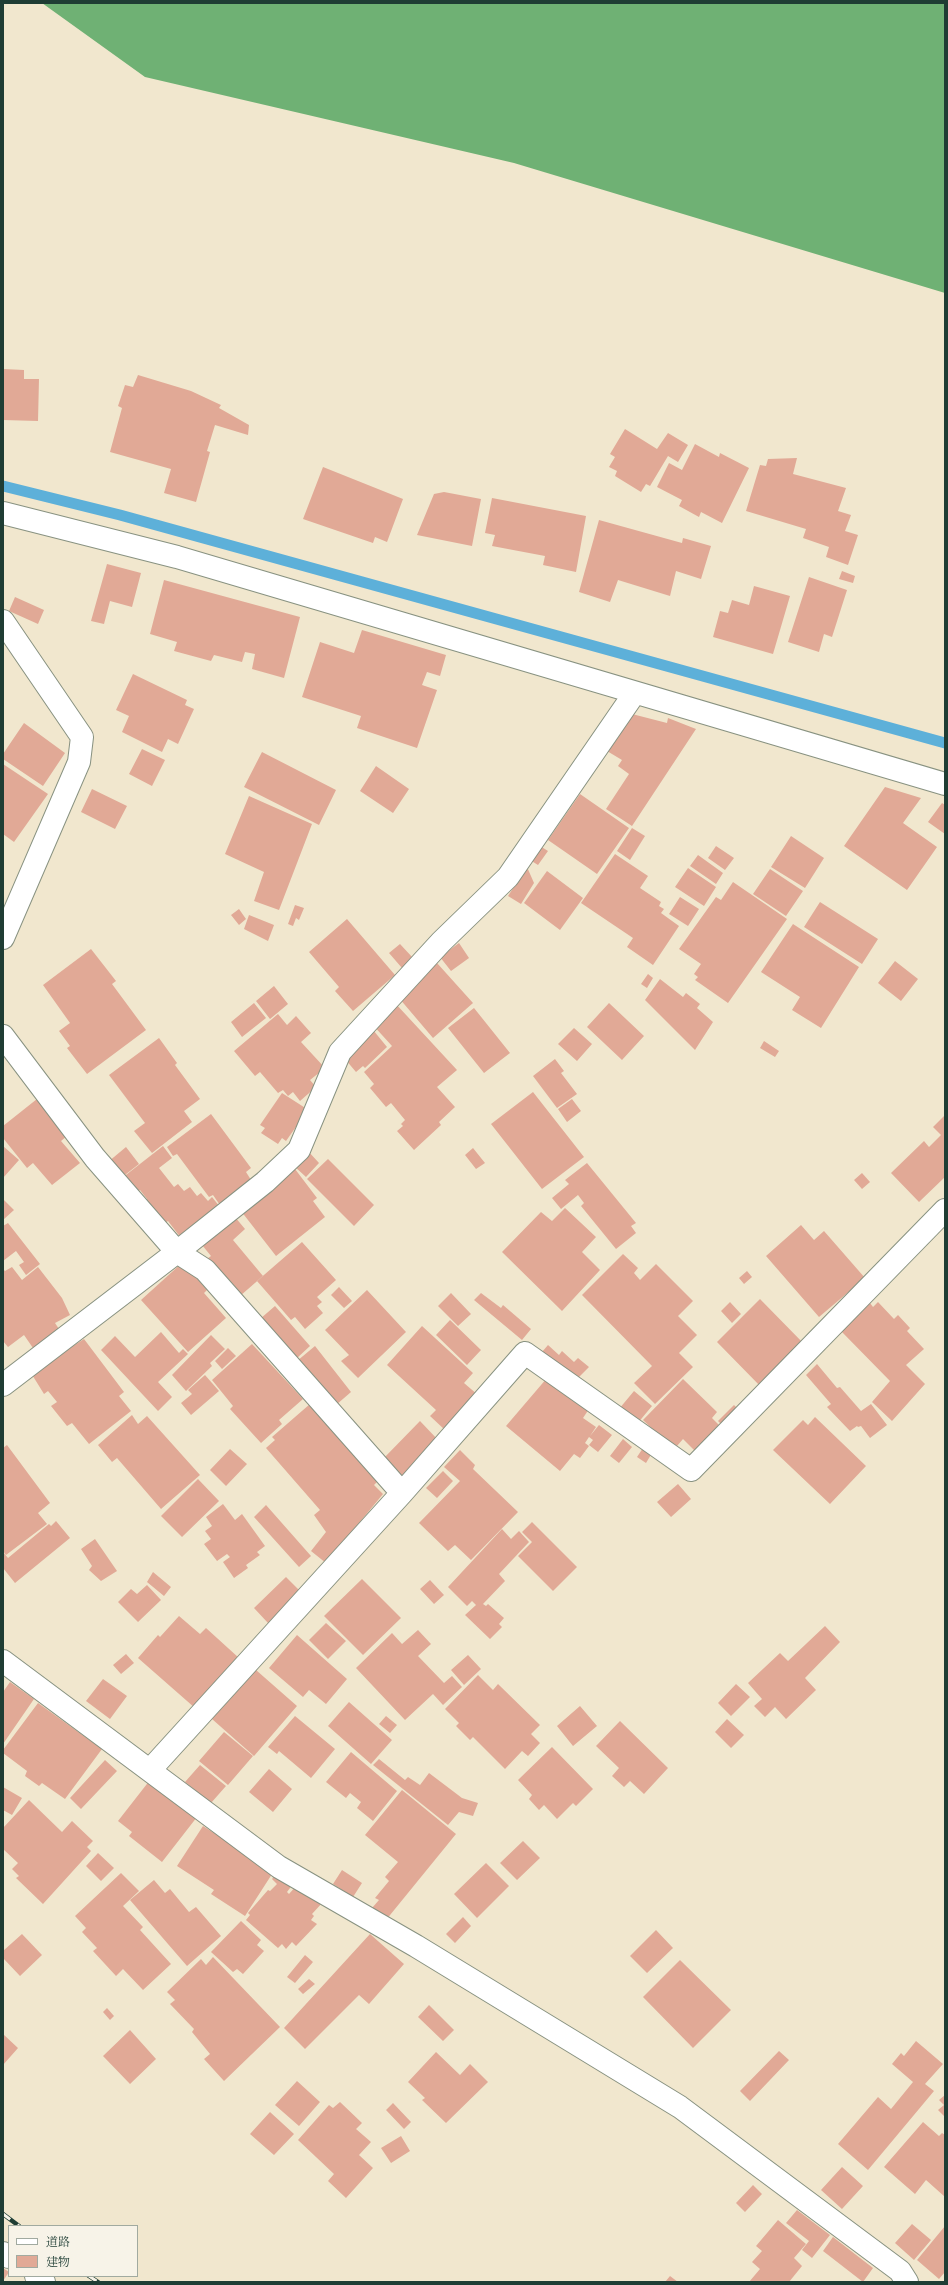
<!DOCTYPE html>
<html>
<head>
<meta charset="utf-8">
<style>
	body { margin:0 }
	#map { position:relative; width:948px; height:2285px; overflow:hidden; background:#f1e7ce; font-family:Alegreya,"Noto Serif JP",serif }
	canvas { display:block }
	.frame { position:absolute; inset:0; border:4px solid #1f3d34; pointer-events:none }
	.legend { position:absolute; left:8px; top:2225px; width:130px; height:52px; box-sizing:border-box; background:#f7f3e8; border:1px solid #a1aaa0; margin:0; padding:5px 7px; list-style:none; font-size:12px; color:#1f3d34 }
	.legend li { display:flex; align-items:center; gap:8px; height:20px }
	.legend b { width:20px; border:1px solid #a1aaa0 }
</style>
</head>
<body>
<div id="map">
<canvas width="948" height="2285"></canvas>
<div class="frame"></div>
<ul class="legend">
<li><b style="height:5px;background:#fff"></b>道路</li>
<li><b style="height:11px;background:#e1a996"></b>建物</li>
</ul>
</div>
<script>
const ctx = document.querySelector('canvas').getContext('2d');
ctx.lineJoin = 'round';
function paint(path, color) { ctx.fillStyle = color; ctx.fill(path, 'evenodd'); }
const toPath = rows => new Path2D(rows.map(r => 'M' + r).join(''));
function trace(path, color, width, dash) { ctx.strokeStyle = color; ctx.lineWidth = width; ctx.lineCap = dash ? 'butt' : 'round'; ctx.setLineDash(dash || []); ctx.stroke(path); }
paint(toPath([
	[42,3,945,3,945,293,514,163,145,77]
]), '#6fb174');
trace(toPath([
	[3,486,120,515,945,743]
]), '#5db0d9', 11);
paint(toPath([
	[3,369,24,370,24,379,39,379,38,421,3,420],
	[138,375,191,391,221,405,219,408,249,425,248,435,215,425,207,451,210,452,196,502,164,493,171,469,110,452,122,408,118,406,125,385,133,387],
	[625,429,657,449,668,433,688,445,678,462,668,456,650,486,646,484,641,492,615,476,617,471,609,467,615,457,610,454],
	[695,444,719,457,720,453,749,468,722,523,701,512,699,517,679,506,682,500,657,487,669,463,682,470],
	[797,458,793,474,846,488,838,511,851,515,845,531,858,535,848,565,826,557,829,547,803,538,806,529,746,511,760,465,766,466,768,459],
	[323,467,403,499,387,542,375,537,373,543,303,519],
	[444,492,481,499,472,546,417,535,434,494],
	[492,498,586,516,576,572,543,565,545,556,492,546,495,535,485,533],
	[599,520,682,543,683,538,711,546,701,579,676,571,670,596,618,580,610,602,579,592],
	[107,564,141,573,132,607,110,601,104,624,91,621],
	[842,571,855,576,853,583,839,579],
	[809,577,847,590,832,637,824,634,819,652,788,642],
	[164,580,300,617,284,678,252,669,255,654,245,652,242,662,214,655,211,661,174,651,177,642,150,634],
	[754,586,790,596,773,654,713,637,720,611,728,613,732,600,749,605],
	[15,597,44,610,38,624,9,611],
	[362,630,446,655,440,676,427,672,422,685,437,690,417,748,357,728,361,716,302,697,320,642,354,653],
	[133,674,187,700,185,705,194,709,178,744,168,739,162,752,122,732,129,716,116,710],
	[632,714,667,723,668,718,696,729,632,826,606,809,629,774,618,766,622,760,607,751],
	[24,723,65,753,43,786,3,759,3,754],
	[142,749,165,760,152,786,129,774],
	[262,752,336,790,319,825,244,787],
	[3,764,48,794,14,842,3,834],
	[376,766,409,789,393,813,360,791],
	[885,787,921,798,903,823,937,847,907,890,844,846],
	[92,789,127,806,115,829,81,812],
	[580,794,629,828,597,874,548,840],
	[249,796,312,824,279,910,254,901,264,872,225,854],
	[942,803,945,805,945,834,928,822],
	[632,828,645,836,630,860,617,851],
	[791,836,824,858,805,888,771,867],
	[540,846,548,851,538,865,530,860],
	[716,846,734,858,725,870,708,858],
	[615,854,648,876,640,888,661,902,659,906,664,909,661,913,679,926,653,965,627,947,633,938,581,903],
	[698,855,723,873,716,884,690,866],
	[527,867,534,883,521,904,508,896],
	[688,868,716,887,704,906,675,887],
	[770,869,803,891,786,916,753,894],
	[547,871,583,898,560,930,524,903],
	[733,882,787,919,728,1003,695,980,698,977,694,974,701,964,679,949,716,897,721,900],
	[680,897,699,909,688,926,669,914],
	[820,902,878,939,862,964,804,927],
	[295,905,304,908,299,920,296,918,293,926,288,924],
	[239,909,246,919,239,925,231,915],
	[249,915,274,925,268,941,244,929],
	[347,919,395,975,353,1011,335,991,339,987,309,952],
	[793,924,859,967,821,1028,792,1010,800,997,761,972],
	[459,943,469,958,451,971,440,957],
	[400,944,413,958,402,968,389,953],
	[91,949,116,981,112,984,146,1030,87,1074,67,1048,70,1046,59,1031,70,1023,43,985],
	[895,961,918,979,901,1001,878,983],
	[437,963,473,1003,433,1038,399,998],
	[648,974,653,978,647,988,641,984],
	[660,979,683,997,686,993,700,1004,697,1008,713,1022,695,1050,645,1000],
	[274,986,288,1004,270,1019,256,1001],
	[254,1003,266,1018,242,1037,231,1022],
	[395,1003,457,1070,437,1087,455,1107,439,1122,441,1125,414,1150,397,1131,403,1126,401,1124,405,1120,391,1103,386,1107,370,1088,374,1084,364,1072,392,1046,372,1024],
	[609,1003,644,1036,622,1060,587,1027],
	[474,1008,510,1053,484,1073,448,1028],
	[278,1014,287,1025,296,1016,311,1033,301,1042,325,1068,310,1080,316,1087,300,1101,293,1092,288,1096,283,1090,278,1093,260,1072,255,1076,234,1051],
	[369,1025,387,1047,365,1068,363,1066,356,1072,345,1059],
	[574,1028,592,1044,577,1061,558,1044],
	[159,1038,177,1063,175,1065,200,1099,184,1111,192,1122,152,1153,134,1131,145,1123,109,1075],
	[764,1041,779,1051,775,1057,760,1048],
	[555,1059,564,1071,561,1073,577,1094,557,1108,533,1076],
	[533,1092,584,1157,542,1189,491,1124],
	[282,1093,310,1111,300,1125,298,1124,286,1141,282,1138,278,1144,261,1133,265,1128,260,1125],
	[37,1099,67,1136,61,1141,80,1163,52,1185,33,1163,27,1168,3,1138,3,1126],
	[572,1099,581,1111,567,1122,558,1109],
	[211,1114,251,1168,246,1172,251,1180,222,1208,213,1195,209,1197,177,1154,173,1156,167,1147],
	[945,1115,945,1177,919,1202,891,1173,924,1141,929,1147,941,1135,933,1127],
	[3,1146,19,1160,3,1178],
	[163,1146,172,1158,159,1168,174,1187,178,1184,184,1191,190,1187,197,1196,201,1193,208,1201,212,1197,220,1207,181,1238,168,1221,162,1225,143,1201,147,1199,140,1190,134,1194,122,1178],
	[126,1147,139,1164,121,1178,108,1162],
	[473,1148,485,1163,476,1169,465,1155],
	[308,1151,319,1163,306,1177,294,1166],
	[328,1159,374,1205,354,1226,307,1179],
	[587,1163,636,1223,631,1226,636,1233,616,1249,581,1206,584,1203,578,1195,561,1209,552,1198,569,1184,565,1180],
	[295,1169,317,1198,313,1201,325,1217,276,1256,241,1211],
	[862,1173,870,1182,862,1189,854,1180],
	[3,1199,14,1210,3,1220],
	[565,1208,596,1237,582,1252,600,1270,562,1311,502,1252,541,1212,552,1221],
	[235,1217,245,1229,233,1240,263,1276,240,1296,207,1259,211,1256,202,1245],
	[8,1223,40,1264,26,1275,19,1265,24,1262,16,1251,3,1261,3,1226],
	[801,1225,814,1240,824,1231,865,1278,819,1317,766,1256],
	[302,1242,336,1280,317,1297,322,1302,317,1306,323,1313,305,1329,295,1317,291,1320,257,1281],
	[623,1254,638,1268,634,1273,640,1280,656,1264,693,1301,678,1316,697,1335,679,1353,693,1367,655,1404,634,1383,652,1366,582,1295],
	[183,1262,207,1290,204,1293,226,1318,188,1352,141,1300],
	[12,1267,22,1280,38,1267,62,1298,70,1315,55,1323,59,1329,33,1348,24,1335,8,1347,3,1341,3,1269,5,1271],
	[747,1271,752,1277,744,1284,739,1278],
	[339,1287,352,1301,344,1308,331,1295],
	[367,1290,406,1332,358,1378,341,1361,349,1355,325,1330],
	[451,1293,471,1314,458,1326,438,1306],
	[481,1293,501,1308,503,1305,531,1329,522,1340,474,1300],
	[760,1299,807,1347,763,1389,717,1342],
	[730,1302,741,1314,732,1323,721,1311],
	[878,1302,894,1319,898,1315,910,1328,907,1331,924,1349,906,1365,925,1384,892,1421,872,1402,890,1381,841,1331,870,1303,873,1307],
	[275,1306,310,1346,296,1359,260,1319],
	[450,1320,481,1350,467,1365,436,1335],
	[422,1326,473,1373,464,1383,478,1395,445,1430,430,1416,436,1410,387,1365],
	[161,1332,179,1353,183,1349,188,1354,158,1382,172,1397,158,1411,101,1350,115,1336,135,1357],
	[211,1335,225,1349,210,1363,212,1366,186,1391,172,1375],
	[84,1339,124,1392,119,1396,131,1411,89,1444,72,1423,67,1426,51,1406,57,1402,48,1391,44,1394,31,1373],
	[252,1344,303,1399,279,1420,282,1424,261,1443,230,1409,233,1406,212,1380],
	[548,1345,559,1355,562,1351,574,1362,578,1358,589,1367,578,1378,559,1363,557,1365,542,1352],
	[315,1346,351,1392,336,1405,297,1361],
	[228,1348,236,1356,222,1369,215,1361],
	[817,1364,837,1388,840,1387,861,1411,871,1404,887,1425,870,1438,861,1426,858,1427,857,1426,850,1431,827,1407,831,1404,806,1375],
	[205,1375,219,1391,191,1415,181,1403,192,1394,188,1390],
	[547,1378,589,1409,583,1418,596,1427,590,1436,599,1425,612,1435,598,1452,589,1445,593,1440,589,1437,585,1443,589,1446,580,1458,574,1454,560,1471,506,1426],
	[683,1379,717,1412,712,1418,724,1430,699,1455,683,1439,677,1446,663,1439,643,1420],
	[634,1391,652,1406,637,1424,619,1409],
	[310,1404,378,1481,374,1485,383,1494,326,1563,311,1551,326,1532,314,1515,320,1510,266,1448,275,1440,272,1437],
	[734,1405,742,1413,726,1429,718,1421],
	[132,1415,138,1424,147,1416,200,1475,161,1509,117,1458,112,1462,98,1445],
	[815,1417,866,1466,830,1504,773,1450,803,1420,808,1425],
	[420,1421,439,1441,403,1478,383,1459],
	[623,1439,632,1447,619,1463,610,1456],
	[7,1445,50,1503,38,1513,47,1524,6,1555,3,1551,3,1448],
	[643,1448,652,1453,646,1463,637,1457],
	[230,1449,247,1464,226,1486,210,1470],
	[460,1450,475,1465,473,1469,518,1512,471,1560,455,1545,448,1551,419,1523,460,1481,444,1467],
	[443,1471,453,1481,437,1498,426,1488],
	[198,1479,219,1501,182,1537,161,1516],
	[678,1484,691,1499,671,1517,657,1502],
	[223,1504,235,1520,242,1514,265,1546,257,1552,260,1555,246,1565,248,1568,234,1578,223,1562,230,1557,227,1554,217,1561,204,1544,211,1539,205,1531,212,1526,206,1517],
	[266,1505,311,1556,299,1567,254,1517],
	[56,1521,70,1538,15,1583,3,1568,3,1552,8,1558,49,1524,51,1526],
	[532,1522,577,1567,553,1591,518,1556,532,1542,522,1532],
	[502,1529,511,1539,519,1531,529,1542,499,1574,505,1581,483,1604,486,1606,488,1604,504,1618,499,1624,502,1627,490,1639,465,1615,476,1605,472,1601,467,1606,448,1587],
	[95,1539,117,1571,101,1581,89,1570,92,1566,81,1549],
	[153,1572,171,1587,164,1596,147,1582],
	[286,1577,301,1592,268,1623,254,1608],
	[362,1579,401,1618,363,1655,324,1616],
	[430,1580,444,1595,434,1604,420,1589],
	[147,1585,161,1600,138,1622,118,1602,131,1589,137,1594],
	[179,1616,200,1634,206,1628,239,1658,195,1708,138,1658,158,1635,160,1637],
	[326,1623,346,1641,328,1659,309,1640],
	[825,1626,840,1642,805,1678,816,1690,786,1719,775,1707,765,1717,754,1706,762,1699,748,1683,780,1653,788,1661],
	[418,1630,431,1644,418,1656,444,1683,452,1676,462,1687,443,1705,433,1694,405,1720,356,1668,392,1633,402,1644],
	[297,1635,347,1679,326,1704,309,1690,303,1697,269,1668],
	[126,1654,134,1663,121,1674,113,1665],
	[468,1655,481,1669,464,1685,451,1670],
	[256,1670,297,1706,254,1756,212,1719],
	[478,1675,493,1690,498,1684,540,1725,531,1734,540,1743,528,1756,522,1751,505,1769,473,1737,470,1740,456,1726,459,1723,445,1709],
	[103,1679,127,1696,110,1719,86,1701],
	[10,1682,34,1699,3,1744,3,1692],
	[736,1684,750,1697,731,1716,718,1703],
	[349,1702,392,1740,371,1764,328,1726],
	[38,1703,102,1749,65,1799,42,1783,39,1786,25,1776,27,1771,3,1753,3,1750],
	[580,1706,597,1726,573,1746,557,1726],
	[295,1716,335,1749,311,1778,279,1751,277,1754,268,1747],
	[386,1716,397,1725,390,1733,379,1724],
	[727,1719,744,1735,731,1748,715,1732],
	[620,1721,668,1768,644,1794,630,1781,624,1787,612,1776,619,1768,596,1746],
	[224,1732,253,1756,228,1785,199,1761],
	[552,1747,593,1789,576,1806,573,1803,557,1819,544,1805,539,1810,529,1799,532,1795,518,1780],
	[351,1752,397,1791,373,1821,357,1808,361,1802,350,1793,346,1798,326,1782],
	[379,1759,405,1780,408,1777,420,1785,429,1773,462,1798,478,1803,473,1816,459,1812,448,1825,373,1765],
	[105,1760,117,1771,81,1809,70,1798],
	[200,1765,226,1786,211,1803,185,1782],
	[269,1769,292,1789,273,1812,249,1792],
	[150,1780,197,1817,162,1862,129,1836,132,1832,118,1821],
	[3,1787,22,1798,12,1815,3,1810],
	[402,1790,456,1834,386,1920,372,1908,379,1900,375,1898,389,1881,385,1877,398,1862,365,1835],
	[29,1800,62,1832,72,1821,93,1841,87,1847,91,1851,43,1904,16,1878,19,1876,12,1869,18,1863,3,1849,3,1828],
	[203,1826,274,1871,245,1916,211,1894,214,1890,177,1866],
	[523,1841,540,1858,517,1880,500,1863],
	[98,1853,114,1868,101,1881,86,1866],
	[486,1863,509,1886,477,1918,454,1894],
	[342,1870,362,1883,353,1897,333,1884],
	[121,1873,139,1891,123,1906,143,1927,140,1930,171,1964,143,1990,123,1969,116,1976,93,1951,97,1948,82,1932,86,1928,75,1916],
	[277,1873,293,1884,287,1892,289,1894,297,1885,323,1902,312,1914,314,1916,311,1920,317,1924,296,1946,292,1942,286,1949,282,1944,278,1948,246,1920,250,1915,248,1913,268,1890,270,1891,277,1884,272,1879],
	[154,1880,165,1893,170,1889,189,1912,196,1907,221,1936,187,1966,130,1900],
	[463,1917,471,1926,455,1943,446,1934],
	[241,1921,261,1940,257,1945,264,1951,243,1974,237,1969,233,1972,211,1952],
	[656,1930,673,1948,647,1973,630,1956],
	[22,1934,42,1955,20,1976,3,1958,3,1951],
	[370,1934,404,1964,369,2004,359,1995,305,2049,284,2028],
	[305,1955,313,1962,295,1983,287,1977],
	[213,1957,280,2027,224,2081,204,2059,210,2054,192,2032,194,2029,170,2004,175,2000,167,1992,201,1959,206,1965],
	[680,1960,731,2010,693,2048,643,1997],
	[309,1979,315,1984,303,1994,298,1989],
	[429,2005,454,2030,443,2041,418,2017],
	[107,2008,114,2016,110,2020,103,2012],
	[130,2030,156,2059,130,2084,103,2056],
	[3,2034,18,2048,3,2065],
	[916,2041,943,2064,925,2084,934,2091,868,2170,838,2144,878,2097,891,2109,913,2082,892,2064,901,2053,904,2056],
	[779,2051,789,2060,750,2101,740,2091],
	[436,2052,460,2075,470,2064,488,2082,446,2123,422,2100,425,2098,408,2082],
	[297,2081,320,2102,299,2126,275,2105],
	[945,2095,945,2117,938,2110,944,2105,939,2100],
	[340,2102,362,2123,356,2129,371,2142,359,2155,373,2168,346,2198,328,2181,334,2174,298,2140,329,2105,333,2108],
	[393,2103,411,2122,404,2129,386,2110],
	[270,2112,294,2134,274,2155,250,2134],
	[923,2122,939,2136,942,2133,945,2135,945,2197,926,2180,915,2194,884,2167],
	[401,2136,410,2151,391,2163,381,2148],
	[842,2167,863,2186,842,2209,821,2190],
	[753,2185,762,2194,745,2212,736,2203],
	[797,2210,830,2235,812,2258,802,2250,809,2241,786,2223],
	[778,2220,806,2244,794,2258,802,2266,789,2282,749,2282,760,2269,752,2262,762,2251,756,2246],
	[912,2224,931,2240,914,2260,895,2243],
	[945,2226,945,2272,939,2279,917,2260],
	[833,2237,873,2268,863,2282,823,2251],
	[3,2268,9,2272,3,2281],
	[670,2276,678,2282,665,2282]
]), '#e1a996');
const minor = toPath([
	[3,513,177,557,945,784],
	[3,621,82,737,79,762,3,938],
	[3,1036,95,1158,177,1252,205,1270,402,1493],
	[3,1385,177,1252,265,1182,299,1150,340,1052,441,942,508,877,634,694],
	[3,1661,279,1867,416,1946,680,2107,900,2271,907,2282],
	[150,1770,402,1493,525,1353,691,1470,945,1210],
	[3,2253,9,2257],
	[36,2276,44,2282]
]);
trace(minor, '#889281', 24);
trace(minor, '#fff', 22);
const rail = toPath([
	[3,2214,19,2226],
	[89,2276,98,2282]
]);
trace(rail, '#1f3d34', 4.5);
trace(rail, '#f7f3e8', 3, [9]);
</script>
</body>
</html>
